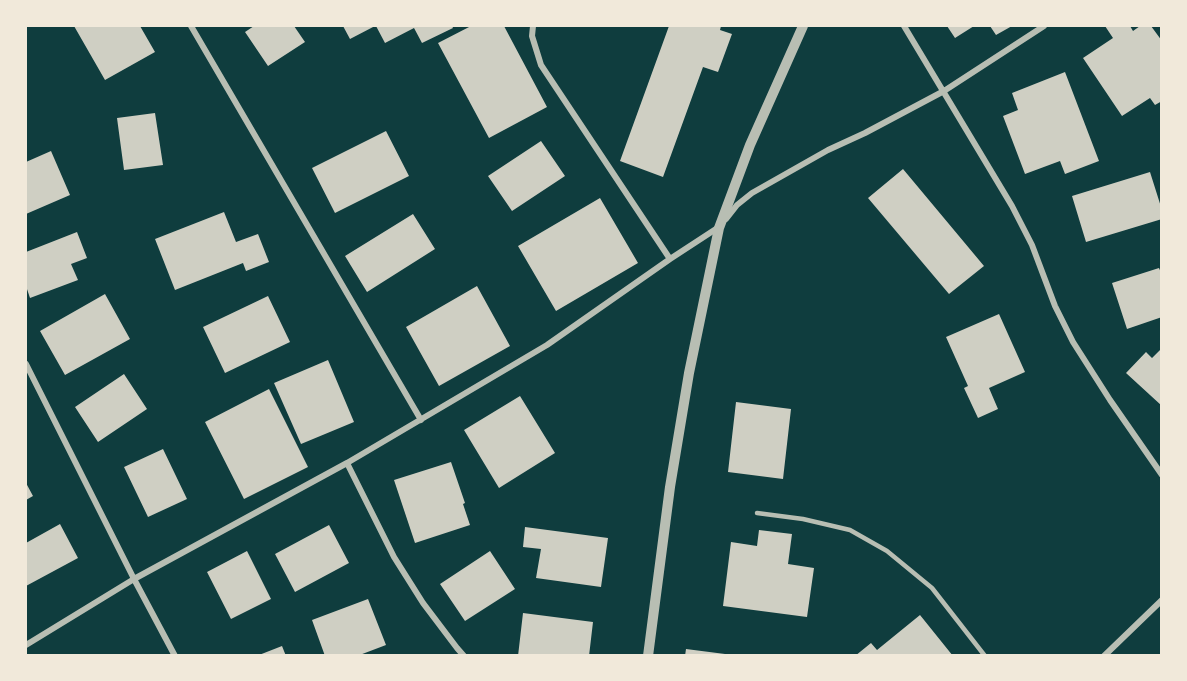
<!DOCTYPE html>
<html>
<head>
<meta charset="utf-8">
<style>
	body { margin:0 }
	#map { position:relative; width:1187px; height:681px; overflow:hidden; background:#0f3d3e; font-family:"Fira Sans Condensed",sans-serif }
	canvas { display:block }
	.frame { position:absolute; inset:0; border:27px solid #f1e9da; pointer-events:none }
</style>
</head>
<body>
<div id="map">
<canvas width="1187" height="681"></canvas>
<div class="frame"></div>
</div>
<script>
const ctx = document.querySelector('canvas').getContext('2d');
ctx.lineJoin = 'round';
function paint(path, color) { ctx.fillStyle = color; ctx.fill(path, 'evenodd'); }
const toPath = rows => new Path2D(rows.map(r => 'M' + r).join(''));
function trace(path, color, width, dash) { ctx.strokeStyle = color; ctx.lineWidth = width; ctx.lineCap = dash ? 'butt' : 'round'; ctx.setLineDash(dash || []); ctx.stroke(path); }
paint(toPath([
	[74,26,140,26,155,52,105,80],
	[254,26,294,26,305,42,268,66,245,32],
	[343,26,375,26,350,39],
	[376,26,452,26,453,28,422,43,414,28,385,43],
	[471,26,504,26,547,107,489,138,438,43],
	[669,26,721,26,720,30,732,34,718,72,703,67,663,177,620,161],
	[947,26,974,26,955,38],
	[990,26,1012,26,996,35],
	[1105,26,1130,26,1133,31,1140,26,1151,26,1162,41,1162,101,1155,105,1150,98,1122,116,1083,58,1113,38],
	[1065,72,1099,161,1065,174,1060,161,1025,174,1003,116,1018,110,1012,93],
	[155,113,163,165,124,170,117,118],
	[386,131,409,176,335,213,312,168],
	[541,141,565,176,512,211,488,176],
	[51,151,70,195,26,214,26,162],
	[903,169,984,266,949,294,868,198],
	[1150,172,1162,210,1162,219,1086,242,1072,196],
	[600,198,638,263,556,311,518,246],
	[224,212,236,242,258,234,269,262,246,271,243,263,175,290,155,239],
	[413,214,435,249,367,292,345,256],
	[77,232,87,258,71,264,78,280,30,298,26,286,26,252],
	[1159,268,1162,275,1162,317,1127,329,1112,283],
	[477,286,510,346,439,386,406,327],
	[105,294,130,339,65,375,40,331],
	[268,296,290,342,225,373,203,327],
	[999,314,1025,372,989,388,998,409,978,418,964,388,968,386,946,337],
	[1162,348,1162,406,1126,373,1146,352,1152,358],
	[328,360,354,422,301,444,274,383],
	[124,374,147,409,98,442,75,407],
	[269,389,308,467,244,499,205,422],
	[520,396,555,453,499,488,464,430],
	[736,402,791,409,783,479,728,472],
	[163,449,187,499,148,517,124,467],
	[451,462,465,503,463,504,470,525,415,543,394,480],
	[26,483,33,496,26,500],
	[60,524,78,558,26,586,26,543],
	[329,525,349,563,295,592,275,554],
	[525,527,608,538,601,587,536,578,541,549,523,547],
	[759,530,792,534,788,564,814,568,807,617,723,606,731,542,757,546],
	[247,551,271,599,231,619,207,572],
	[490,551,515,589,465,621,440,584],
	[368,599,386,645,357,656,325,656,312,620],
	[523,613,593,622,589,656,518,656],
	[920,615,953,656,855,656,871,643,877,650],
	[282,646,286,656,259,656,259,655],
	[686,649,725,654,725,656,685,656]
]), '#cfcfc3');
trace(toPath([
	[757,513,803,519,850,530,887,551,932,588,985,656]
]), '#b8beb3', 4.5);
trace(toPath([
	[191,26,421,420],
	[533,26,532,36,541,65,670,259,719,227],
	[904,26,1012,206,1032,245,1055,306,1073,342,1110,400,1162,475],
	[726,219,737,205,752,193,828,150,865,133,944,91,1044,26],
	[26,364,134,579,175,656],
	[347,463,394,557,423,603,457,648,464,656],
	[26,645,134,579,347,463,547,345,670,259],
	[1104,656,1162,600]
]), '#b8beb3', 6);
trace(toPath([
	[648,656,670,487,689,373,719,228,750,145,803,26]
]), '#b8beb3', 10);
</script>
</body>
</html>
